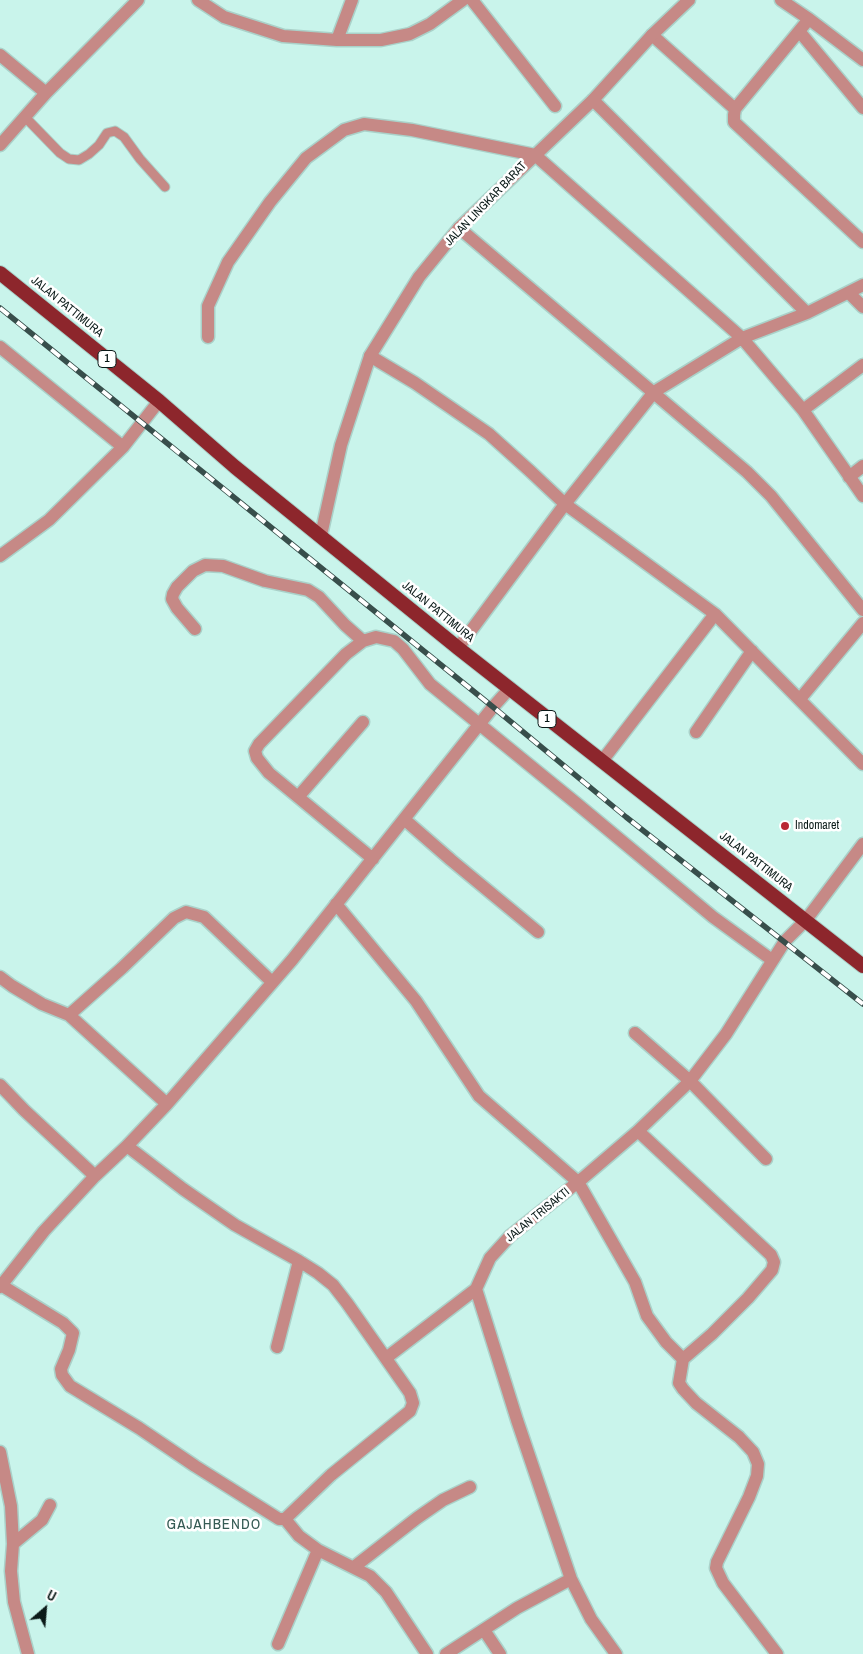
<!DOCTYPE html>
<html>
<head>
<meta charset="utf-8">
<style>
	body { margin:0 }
	#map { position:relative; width:863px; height:1654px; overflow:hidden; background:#c9f4eb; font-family:"Archivo Narrow",sans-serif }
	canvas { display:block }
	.north { position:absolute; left:20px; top:1584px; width:50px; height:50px; -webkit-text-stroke:4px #fff; paint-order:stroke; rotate:27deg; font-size:14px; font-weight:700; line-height:20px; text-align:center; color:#0a1a18 }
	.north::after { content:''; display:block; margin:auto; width:18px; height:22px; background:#0a1a18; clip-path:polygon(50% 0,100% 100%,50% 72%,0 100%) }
</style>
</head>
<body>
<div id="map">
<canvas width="863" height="1654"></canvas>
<div class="north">U</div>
</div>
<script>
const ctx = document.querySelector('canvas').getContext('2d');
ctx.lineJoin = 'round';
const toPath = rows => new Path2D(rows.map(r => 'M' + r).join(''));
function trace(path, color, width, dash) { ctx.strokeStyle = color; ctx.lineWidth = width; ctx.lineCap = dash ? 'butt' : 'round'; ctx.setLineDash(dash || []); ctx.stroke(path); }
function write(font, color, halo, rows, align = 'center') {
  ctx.font = font + ' "Archivo Narrow",sans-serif'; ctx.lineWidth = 5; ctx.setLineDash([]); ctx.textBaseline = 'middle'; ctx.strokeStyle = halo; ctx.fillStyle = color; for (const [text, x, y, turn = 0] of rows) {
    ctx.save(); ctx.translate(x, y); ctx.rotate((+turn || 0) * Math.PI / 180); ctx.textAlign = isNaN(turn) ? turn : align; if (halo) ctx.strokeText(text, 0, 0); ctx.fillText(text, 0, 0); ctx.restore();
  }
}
const service = toPath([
	[25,117,60,153,69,159,79,160,89,154,99,145,107,133,115,131,124,137,140,159,165,187]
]);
const minor = toPath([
	[198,0,224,17,283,36,337,40,381,40,410,34,430,24,463,0],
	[472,0,555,106],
	[781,0,809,19,863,60],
	[799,31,863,108],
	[652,35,735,109,734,115,734,122,863,242],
	[337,40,352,0],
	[0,55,46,93],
	[593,100,807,313],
	[735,109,809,19],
	[0,145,46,93,138,0],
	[459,228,747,472,771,496,863,610],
	[849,293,863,307],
	[208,337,208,306,228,262,270,202,306,158,344,130,364,124,412,130,535,155,742,338,803,410,863,496],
	[0,347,123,447],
	[370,356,415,383,489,434,530,471,565,504,715,614,863,764],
	[803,410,863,365],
	[849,477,863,466],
	[0,556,49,520,123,447,159,401],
	[195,629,177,608,172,599,173,594,177,587,193,571,205,565,223,566,265,581,308,590,319,597,345,625,363,641],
	[458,648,565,504,654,392,742,338,807,313,863,285],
	[800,699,863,623],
	[696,732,752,651],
	[602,761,715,614],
	[298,797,363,722],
	[404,819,451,860,538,932],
	[373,859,269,773,257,758,255,751,259,744,346,654,363,641,376,637,394,641,403,649,430,684,576,803,713,917,772,960],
	[336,904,416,1001,479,1096,578,1182,635,1282,647,1316,666,1342,683,1359],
	[0,977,12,986,42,1004,69,1015,167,1104],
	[69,1015,122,968,174,918,186,912,204,917,272,982],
	[635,1033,690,1081,766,1159],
	[0,1085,24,1110,95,1176],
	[638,1131,771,1255,774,1262,772,1270,748,1298,712,1334,683,1359,679,1383,683,1389,696,1403,739,1437,753,1452,758,1464,757,1476,749,1497,717,1562,716,1568,723,1583,777,1654],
	[1,1285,63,1323,73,1333,69,1350,61,1369,62,1375,70,1386,139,1428,195,1466,279,1519,285,1519,331,1475,410,1411,413,1403,410,1393,347,1303,333,1285,318,1273,299,1261,235,1225,183,1189,127,1146],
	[0,1287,44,1231,95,1176,127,1146,167,1104,292,960,493,707,510,688],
	[277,1347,299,1261],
	[386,1358,476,1289],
	[0,1452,11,1506,13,1544,11,1571,14,1602,28,1654],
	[285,1519,299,1536,318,1550,370,1576,386,1592,427,1654],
	[13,1544,42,1520,50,1505],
	[354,1567,417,1518,443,1500,470,1487],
	[484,1630,500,1654],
	[278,1644,318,1550],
	[446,1654,517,1608,571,1579],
	[616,1654,591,1619,571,1579,517,1420,476,1289,490,1258,510,1236,583,1178,638,1131,690,1081,726,1034,785,941,806,920,863,844]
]);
const tertiary = toPath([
	[321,535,341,445,370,356,419,277,459,228,593,100,652,35,689,0]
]);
const trunk = toPath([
	[0,273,159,401,235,467,458,648,863,966]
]);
trace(service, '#aad1c9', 11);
trace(minor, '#aad1c9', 15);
trace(tertiary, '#aad1c9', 15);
trace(trunk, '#aad1c9', 16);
trace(service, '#c68986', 9);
trace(minor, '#c68986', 12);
trace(tertiary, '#c68986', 12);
trace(trunk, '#8d262c', 14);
const rail = toPath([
	[0,308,493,707,626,817,863,1004]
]);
trace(rail, '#384e4b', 5.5);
trace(rail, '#fff', 4, [11]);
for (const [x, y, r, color] of [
	[785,826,5,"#b92834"]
]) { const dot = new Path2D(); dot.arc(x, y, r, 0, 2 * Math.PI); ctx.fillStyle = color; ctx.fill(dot); trace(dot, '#fff', 2); }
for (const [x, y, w] of [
	[107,359,18],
	[547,719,18]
]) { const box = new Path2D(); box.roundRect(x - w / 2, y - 8.5, w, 17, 4); ctx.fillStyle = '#fff'; ctx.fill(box); trace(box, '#0a1a18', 1); }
write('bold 11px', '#0a1a18', null, [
	["1",107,359],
	["1",547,719]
]);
write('12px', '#0a1a18', '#fff', [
	["JALAN LINGKAR BARAT",486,204,-46],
	["JALAN PATTIMURA",67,307,39],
	["JALAN PATTIMURA",438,612,39],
	["JALAN PATTIMURA",756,862,38],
	["JALAN TRISAKTI",538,1215,-39]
]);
write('12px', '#0a1a18', '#fff', [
	["Indomaret",795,826]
], 'left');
ctx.letterSpacing = '1px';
write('15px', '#355b54', '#fff', [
	["GAJAHBENDO",214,1525]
]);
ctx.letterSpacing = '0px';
</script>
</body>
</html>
